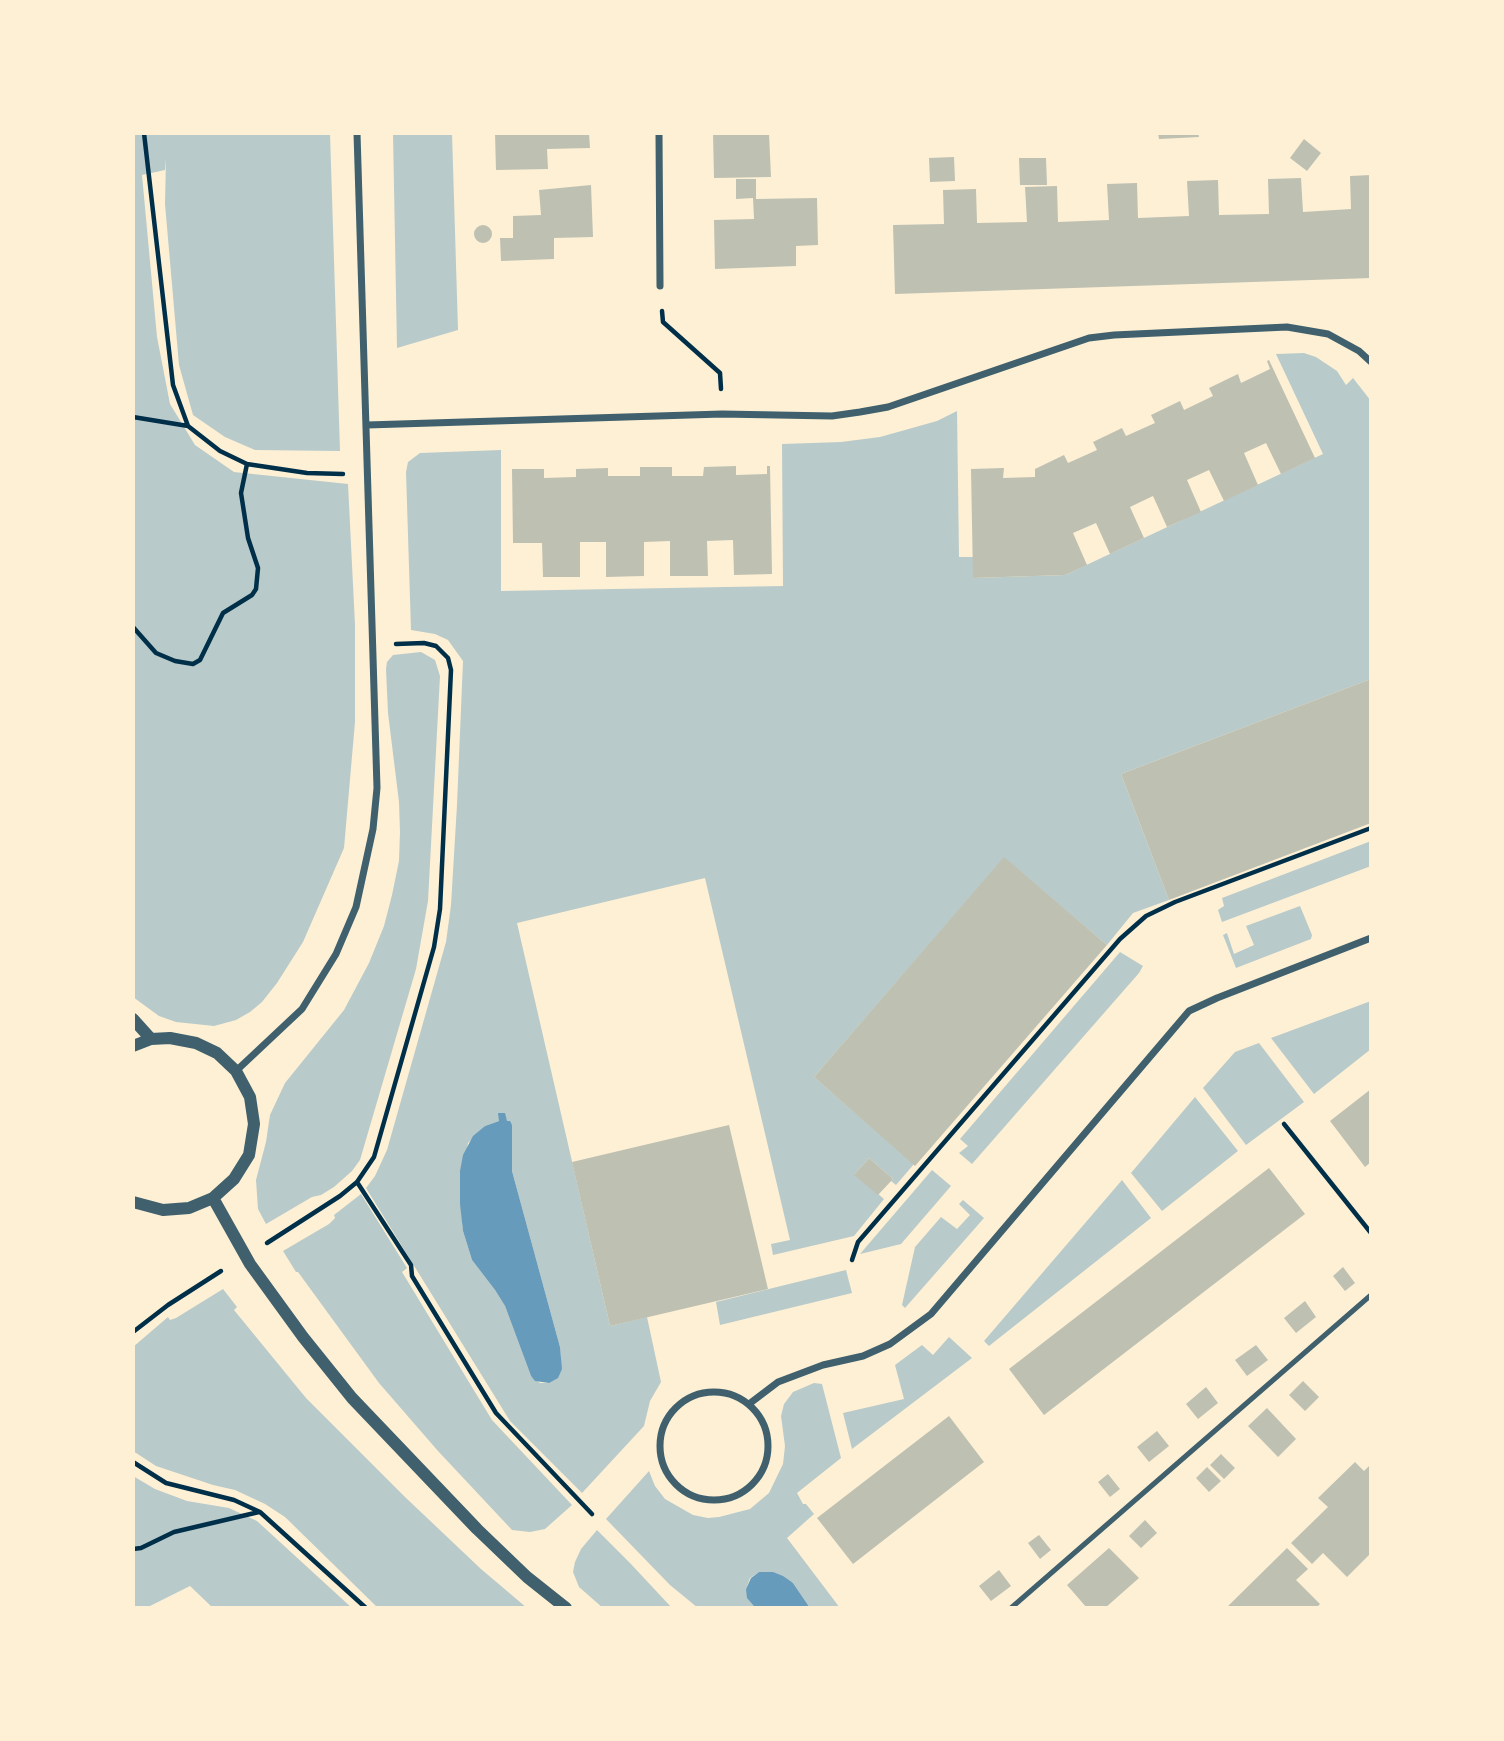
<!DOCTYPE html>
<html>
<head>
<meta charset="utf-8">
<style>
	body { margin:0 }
	#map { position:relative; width:1504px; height:1741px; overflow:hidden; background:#fdf0d5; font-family:"PT Sans Narrow",sans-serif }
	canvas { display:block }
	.frame { position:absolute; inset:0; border:135px solid #fdf0d5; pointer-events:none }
</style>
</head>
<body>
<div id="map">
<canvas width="1504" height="1741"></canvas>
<div class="frame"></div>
</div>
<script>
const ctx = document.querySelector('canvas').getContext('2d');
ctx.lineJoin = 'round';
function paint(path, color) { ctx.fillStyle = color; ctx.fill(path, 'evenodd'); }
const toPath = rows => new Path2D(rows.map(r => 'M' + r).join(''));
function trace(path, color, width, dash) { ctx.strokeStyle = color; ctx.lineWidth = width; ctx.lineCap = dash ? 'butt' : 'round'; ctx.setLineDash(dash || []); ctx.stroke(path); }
paint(toPath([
	[133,133,330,133,340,451,255,450,225,437,193,415,179,365,165,204,166,158,165,170,142,175,157,337,170,404,195,445,234,472,348,484,355,625,355,722,344,848,303,942,277,983,262,1002,250,1012,236,1020,214,1026,176,1022,159,1016,133,997],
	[393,133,452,133,458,330,397,348],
	[1304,353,1316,357,1337,371,1346,385,1353,378,1371,401,1371,679,1121,774,1169,900,1133,913,1107,945,1004,858,814,1077,914,1164,896,1185,891,1181,893,1179,869,1158,855,1174,884,1199,854,1236,773,1255,771,1244,790,1240,705,878,517,923,610,1326,647,1317,661,1382,650,1401,644,1426,582,1493,510,1421,366,1188,375,1176,387,1150,446,942,451,905,457,805,463,661,448,640,435,634,411,630,406,472,408,462,420,453,501,450,501,591,783,586,782,444,841,442,880,437,937,421,957,411,959,557,973,557,973,578,1065,575,1323,454,1276,354],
	[499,1121,507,1121,512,1125,512,1171,560,1347,561,1366,549,1383,540,1383,531,1376,505,1306,495,1290,472,1260,463,1231,460,1191,468,1143,485,1126],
	[421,652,435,660,440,676,428,901,416,969,360,1160,352,1171,334,1187,321,1195,312,1197,266,1224,258,1209,256,1180,266,1142,270,1115,285,1083,344,1010,369,963,384,926,392,895,399,861,400,832,399,802,388,713,386,669,387,662,393,655],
	[1371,841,1371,866,1222,922,1218,910,1224,906,1222,898],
	[1300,906,1312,935,1311,939,1236,968,1223,935,1227,933,1234,954,1254,945,1246,926],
	[1120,952,1143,966,1139,973,972,1164,959,1153,968,1146,960,1139],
	[1371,1001,1371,1049,1314,1094,1271,1038],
	[1259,1043,1304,1102,1246,1145,1203,1088,1235,1052],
	[1195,1097,1238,1151,1162,1211,1131,1173],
	[932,1170,951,1186,901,1244,860,1254],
	[1122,1180,1151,1218,989,1346,984,1341],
	[361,1194,407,1268,402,1272,492,1420,572,1505,545,1529,530,1532,512,1530,438,1451,379,1383,298,1272,296,1272,283,1251,329,1224,335,1218,334,1215],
	[963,1200,984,1218,905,1308,902,1305,915,1247,941,1217,957,1229,970,1215,959,1204],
	[846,1270,852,1293,720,1325,716,1302],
	[223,1289,237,1307,234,1310,306,1398,405,1497,481,1569,527,1608,378,1608,285,1517,265,1504,235,1490,213,1485,156,1466,133,1451,133,1347,168,1317,170,1320,176,1318],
	[949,1337,972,1358,852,1449,843,1413,904,1399,895,1365,922,1345,933,1355],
	[814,1383,822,1384,841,1458,797,1493,803,1504,806,1504,814,1514,787,1538,840,1608,810,1608,793,1583,759,1572,750,1578,746,1589,757,1608,698,1608,670,1585,606,1519,649,1471,655,1486,665,1499,693,1515,708,1518,719,1517,750,1509,769,1493,783,1464,785,1446,781,1416,784,1404,793,1392],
	[133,1476,155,1489,187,1501,229,1508,257,1521,352,1608,213,1608,190,1586,146,1608,133,1608],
	[597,1530,630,1563,672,1608,603,1608,579,1587,573,1572,575,1562,581,1549]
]), '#b9caca');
paint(toPath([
	[498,1113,505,1113,507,1121,510,1121,512,1125,512,1171,560,1347,562,1369,558,1378,549,1383,535,1381,531,1376,505,1306,495,1290,472,1260,463,1231,460,1204,460,1171,463,1155,473,1136,485,1126,499,1121],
	[759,1572,773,1572,783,1576,793,1583,810,1608,754,1606,747,1598,746,1589,751,1578]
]), '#669bbc');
paint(toPath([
	[495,133,589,133,590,148,547,149,548,169,496,170],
	[713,133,769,133,771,177,714,178],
	[1158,133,1198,133,1199,137,1159,139],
	[1304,139,1321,153,1307,171,1290,158],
	[954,157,955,181,930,182,929,158],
	[1019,158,1046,158,1047,185,1020,185],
	[1371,175,1371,278,895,294,893,225,944,224,943,190,976,189,977,223,1027,222,1025,187,1057,186,1058,222,1109,220,1107,184,1137,183,1138,218,1189,216,1187,181,1218,180,1219,215,1269,214,1268,179,1301,178,1303,212,1351,209,1350,176],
	[736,179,756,179,756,199,817,198,818,245,796,246,796,266,715,269,714,220,754,219,753,198,736,199],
	[591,185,593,237,554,238,554,259,501,261,500,238,513,238,513,216,541,215,539,190],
	'474 234a9 9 0 1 1 18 0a9 9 0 1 1-18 0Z',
	[1269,360,1315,458,1281,474,1266,443,1244,453,1258,485,1224,501,1209,470,1187,480,1201,512,1167,527,1153,496,1130,507,1144,538,1110,554,1096,523,1073,533,1087,565,1065,575,973,578,971,469,1004,468,1003,478,1035,477,1035,469,1064,455,1068,463,1097,450,1093,442,1122,428,1126,436,1155,423,1151,415,1180,401,1184,410,1213,396,1209,388,1238,374,1241,383,1270,369,1267,361],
	[736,466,736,475,767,474,767,466,770,466,772,574,734,575,733,540,707,541,708,576,670,576,670,541,644,542,644,576,606,577,606,542,580,542,580,577,543,577,542,543,513,543,512,469,544,469,544,478,576,477,576,469,608,468,608,476,640,476,640,467,672,467,672,476,703,476,704,467],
	[1371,679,1371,823,1169,900,1121,774],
	[1004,857,1107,945,915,1166,814,1077],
	[1371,1089,1371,1162,1365,1167,1330,1121],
	[729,1125,768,1289,610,1326,572,1162],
	[869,1158,893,1179,878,1195,854,1175],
	[1269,1168,1305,1214,1044,1415,1009,1369],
	[1343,1267,1355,1283,1345,1291,1333,1276],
	[1305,1301,1316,1317,1296,1333,1284,1318],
	[1256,1345,1268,1360,1247,1376,1235,1360],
	[1303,1381,1319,1397,1305,1411,1289,1395],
	[1206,1387,1218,1403,1198,1419,1186,1404],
	[1267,1408,1296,1439,1278,1457,1248,1426],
	[949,1416,984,1462,853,1564,817,1518],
	[1157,1431,1169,1446,1149,1462,1137,1447],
	[1221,1454,1235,1468,1224,1479,1210,1465],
	[1355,1462,1364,1471,1371,1464,1371,1553,1347,1577,1323,1553,1312,1564,1291,1543,1328,1507,1318,1498],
	[1207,1467,1221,1481,1209,1492,1196,1478],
	[1108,1474,1120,1489,1110,1497,1098,1482],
	[1145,1520,1157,1533,1141,1548,1129,1536],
	[1039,1535,1051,1550,1040,1559,1028,1543],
	[1109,1548,1139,1578,1105,1608,1087,1608,1067,1585],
	[1287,1548,1308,1569,1296,1580,1320,1604,1316,1608,1226,1608],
	[999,1570,1011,1586,991,1601,979,1586]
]), '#bec0b2');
trace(toPath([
	[144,133,173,385,188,426],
	[662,311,663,322,720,373,721,389],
	[133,417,188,426,220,451,247,464,307,473,343,474],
	[133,627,156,653,175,661,193,664,200,660,223,613,252,595,256,589,258,568,248,538,241,493,247,464],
	[1284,1124,1371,1233],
	[357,1182,411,1265,412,1276,496,1413,592,1514],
	[267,1243,340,1196,357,1182,374,1157,434,947,440,909,451,670,448,658,436,646,424,643,396,644],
	[852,1260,858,1242,1120,939,1146,916,1175,902,1371,828],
	[133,1332,168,1305,221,1271],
	[133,1462,166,1483,234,1500,260,1512,366,1608],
	[133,1549,141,1548,174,1532,259,1512]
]), '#003049', 4.5);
trace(toPath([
	[1011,1608,1371,1295]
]), '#3f606c', 5);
trace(toPath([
	[659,133,660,286],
	[367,425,722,414,832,416,860,412,888,407,1089,338,1114,335,1287,327,1328,334,1359,351,1371,362],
	[236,1071,302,1009,336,954,356,907,373,829,377,788,357,133],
	'660 1446a54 54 0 1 1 108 0a54 54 0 1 1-108 0Z',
	[749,1404,778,1382,823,1365,863,1356,890,1344,931,1314,1189,1011,1217,998,1371,938]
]), '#3f606c', 7);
trace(toPath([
	[133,1019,151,1039],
	[133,1046,151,1039,170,1038,196,1043,217,1053,236,1071,250,1097,254,1124,249,1155,234,1179,213,1198,189,1208,163,1210,133,1202],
	[213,1198,250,1264,303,1337,352,1398,477,1529,527,1577,566,1608]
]), '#3f606c', 12);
</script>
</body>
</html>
